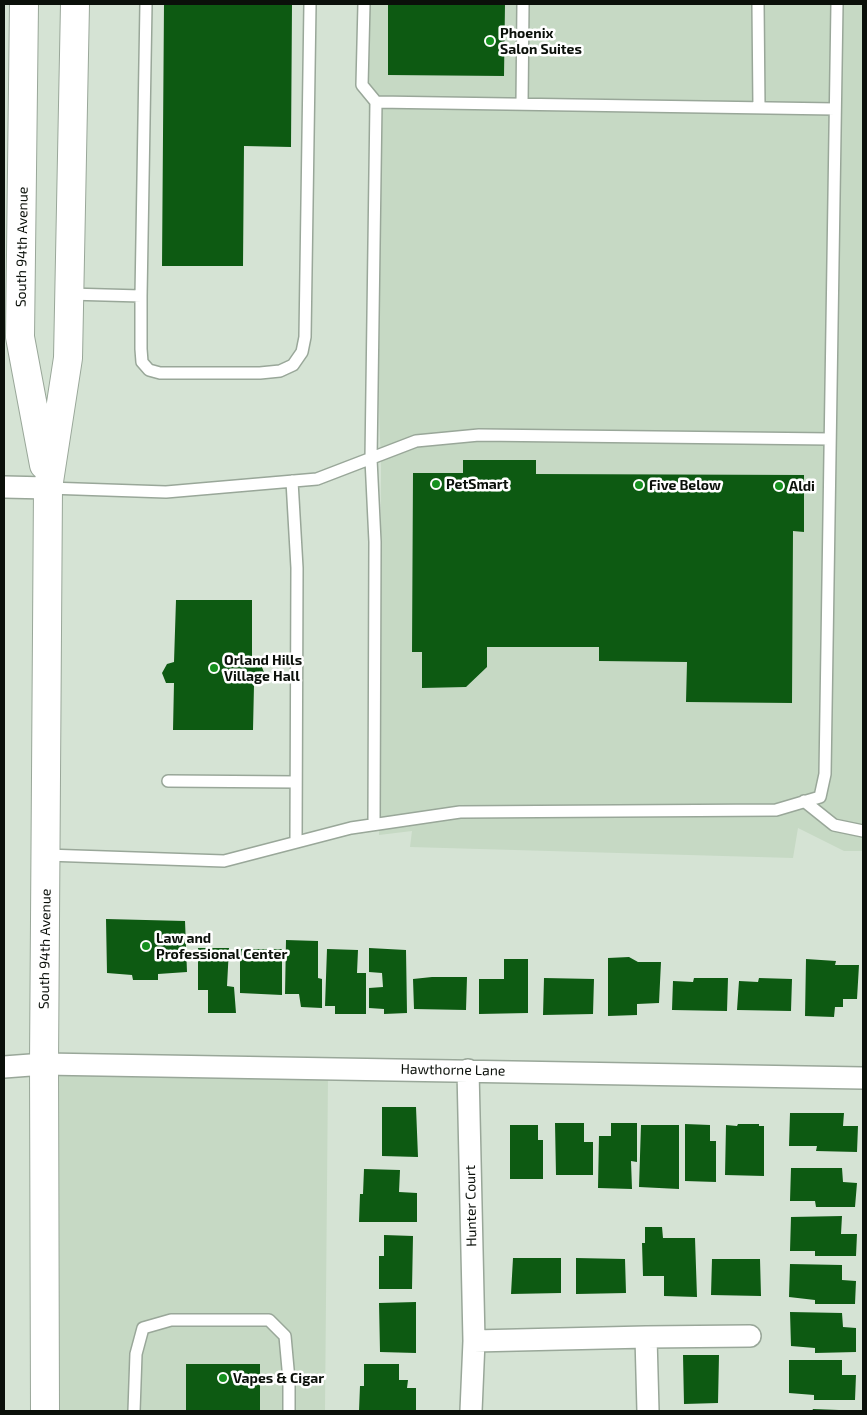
<!DOCTYPE html>
<html>
<head>
<meta charset="utf-8">
<style>
	body { margin:0 }
	#map { position:relative; width:867px; height:1415px; overflow:hidden; background:#d5e3d4; font-family:"Exo 2",sans-serif }
	canvas { display:block }
	.frame { position:absolute; inset:0; border:5px solid #0b100a; pointer-events:none }
</style>
</head>
<body>
<div id="map">
<canvas width="867" height="1415"></canvas>
<div class="frame"></div>
</div>
<script>
const ctx = document.querySelector('canvas').getContext('2d');
ctx.lineJoin = 'round';
function paint(path, color) { ctx.fillStyle = color; ctx.fill(path, 'evenodd'); }
const toPath = rows => new Path2D(rows.map(r => 'M' + r).join(''));
function trace(path, color, width, dash) { ctx.strokeStyle = color; ctx.lineWidth = width; ctx.lineCap = dash ? 'butt' : 'round'; ctx.setLineDash(dash || []); ctx.stroke(path); }
function write(font, color, halo, rows, align = 'center') {
  ctx.font = font + ' "Exo 2",sans-serif'; ctx.lineWidth = 5; ctx.setLineDash([]); ctx.textBaseline = 'middle'; ctx.strokeStyle = halo; ctx.fillStyle = color; for (const [text, x, y, turn = 0] of rows) {
    ctx.save(); ctx.translate(x, y); ctx.rotate((+turn || 0) * Math.PI / 180); ctx.textAlign = isNaN(turn) ? turn : align; if (halo) ctx.strokeText(text, 0, 0); ctx.fillText(text, 0, 0); ctx.restore();
  }
}
paint(toPath([
	[365,4,863,4,863,851,844,851,798,828,793,858,410,847,412,831,379,835,381,467],
	[51,1066,328,1075,325,1411,53,1411]
]), '#c6d9c4');
paint(toPath([
	[164,4,292,4,291,147,244,146,243,266,162,266],
	[388,4,505,4,504,76,388,75],
	[463,460,536,460,536,474,804,475,804,532,793,531,792,703,686,702,687,662,599,661,599,647,487,647,487,667,466,687,422,688,422,652,412,652,413,473,463,473],
	[176,600,252,600,252,662,260,662,265,675,261,685,254,685,253,730,173,730,174,683,166,683,162,673,167,664,174,662],
	[106,919,185,921,187,972,158,974,158,980,133,980,132,975,107,973],
	[286,940,318,941,318,978,322,979,322,1008,301,1007,299,994,285,994],
	[198,948,229,948,227,986,234,987,236,1013,208,1013,208,990,198,990],
	[369,948,406,950,407,1013,384,1014,384,1009,369,1008,369,988,383,987,382,973,369,972],
	[240,949,282,949,282,995,240,993],
	[327,949,358,950,357,973,366,973,366,1014,335,1014,335,1006,325,1006],
	[629,957,638,962,661,962,659,1003,637,1004,637,1015,608,1016,608,958],
	[504,959,528,959,528,1013,479,1014,479,979,504,979],
	[806,959,836,961,835,965,859,965,857,999,843,999,843,1007,835,1007,834,1017,805,1016],
	[432,977,467,977,466,1010,414,1009,413,979],
	[544,978,594,979,593,1014,543,1015],
	[694,978,728,978,727,1011,672,1010,673,981,693,982],
	[759,978,792,979,791,1011,737,1010,739,981,758,982],
	[382,1107,416,1107,418,1157,382,1156],
	[790,1113,844,1113,843,1126,858,1126,857,1152,816,1151,817,1146,789,1146],
	[555,1123,584,1123,584,1142,593,1142,593,1175,556,1175],
	[611,1123,637,1123,637,1162,631,1161,632,1189,598,1188,599,1136,611,1136],
	[685,1124,710,1125,710,1141,716,1141,716,1182,685,1181],
	[738,1124,759,1124,759,1126,764,1126,764,1176,725,1175,726,1125,737,1126],
	[510,1125,538,1125,538,1140,543,1140,543,1179,510,1179],
	[641,1125,679,1125,679,1189,639,1187],
	[791,1168,842,1168,843,1182,857,1183,855,1207,816,1207,815,1201,790,1201],
	[364,1169,400,1170,399,1192,417,1193,417,1222,359,1222,360,1194,363,1194],
	[842,1216,841,1234,857,1234,856,1256,815,1256,815,1251,790,1251,791,1217],
	[645,1227,662,1227,663,1238,695,1238,697,1297,664,1296,664,1276,643,1276,642,1243,645,1243],
	[384,1235,413,1236,412,1289,379,1289,379,1256,384,1256],
	[513,1258,561,1258,561,1293,511,1294],
	[576,1258,625,1259,626,1293,576,1294],
	[712,1259,760,1259,761,1296,711,1295],
	[790,1264,842,1265,842,1280,856,1281,855,1304,815,1304,815,1300,789,1297],
	[416,1302,416,1353,380,1352,379,1303],
	[790,1312,842,1313,843,1327,856,1328,856,1352,815,1353,815,1348,791,1346],
	[683,1355,719,1355,718,1403,684,1404],
	[789,1360,842,1360,842,1375,856,1375,855,1400,814,1400,814,1395,789,1393],
	[186,1364,260,1364,260,1411,186,1411],
	[364,1364,399,1364,399,1380,408,1380,407,1388,416,1388,416,1411,359,1411,360,1386,364,1386],
	[813,1409,839,1410,839,1411,812,1411]
]), '#0d5a12');
const service = toPath([
	[364,4,362,85,376,102],
	[758,4,759,108],
	[522,104,523,4],
	[69,294,141,296,146,4],
	[141,296,141,349,142,362,149,370,160,373,260,373,280,371,293,365,302,352,305,337,310,4],
	[292,481,297,568,296,842],
	[48,488,166,492,317,479,416,441,479,435,830,439],
	[168,781,296,782],
	[804,801,834,825,863,831],
	[374,824,375,542,371,459,376,102,835,109],
	[46,855,224,861,351,828,460,812,776,810,820,797,825,774,837,4],
	[134,1411,136,1354,143,1328,171,1320,269,1320,285,1336,289,1380,289,1411]
]);
const minor = toPath([
	[4,487,48,488],
	[4,1067,44,1064,863,1078],
	[468,1070,474,1341,471,1411],
	[646,1337,750,1336],
	[474,1341,646,1337,648,1411]
]);
const tertiary = toPath([
	[24,4,20,337,44,465],
	[45,1411,44,1064,48,488,68,358,75,4]
]);
trace(service, '#99a799', 14);
trace(minor, '#99a799', 24);
trace(tertiary, '#99a799', 30);
trace(service, '#fff', 11);
trace(minor, '#fff', 21);
trace(tertiary, '#fff', 28);
for (const [x, y, r, color] of [
	[490,41,5,"#16911f"],
	[436,484,5,"#16911f"],
	[639,485,5,"#16911f"],
	[779,486,5,"#16911f"],
	[214,668,5,"#16911f"],
	[146,946,5,"#16911f"],
	[223,1378,5,"#16911f"]
]) { const dot = new Path2D(); dot.arc(x, y, r, 0, 2 * Math.PI); ctx.fillStyle = color; ctx.fill(dot); trace(dot, '#fff', 2); }
write('bold 14px', '#0b100a', '#fff', [
	["Phoenix",500,33],
	["Salon Suites",500,49],
	["PetSmart",446,484],
	["Five Below",649,485],
	["Aldi",789,486],
	["Orland Hills",224,660],
	["Village Hall",224,676],
	["Law and",156,938],
	["Professional Center",156,954],
	["Vapes & Cigar",233,1378]
], 'left');
write('14px', '#0b100a', '#fff', [
	["South 94th Avenue",22,247,-89],
	["South 94th Avenue",45,949,-89],
	["Hawthorne Lane",453,1070,1],
	["Hunter Court",471,1206,-91]
]);
</script>
</body>
</html>
